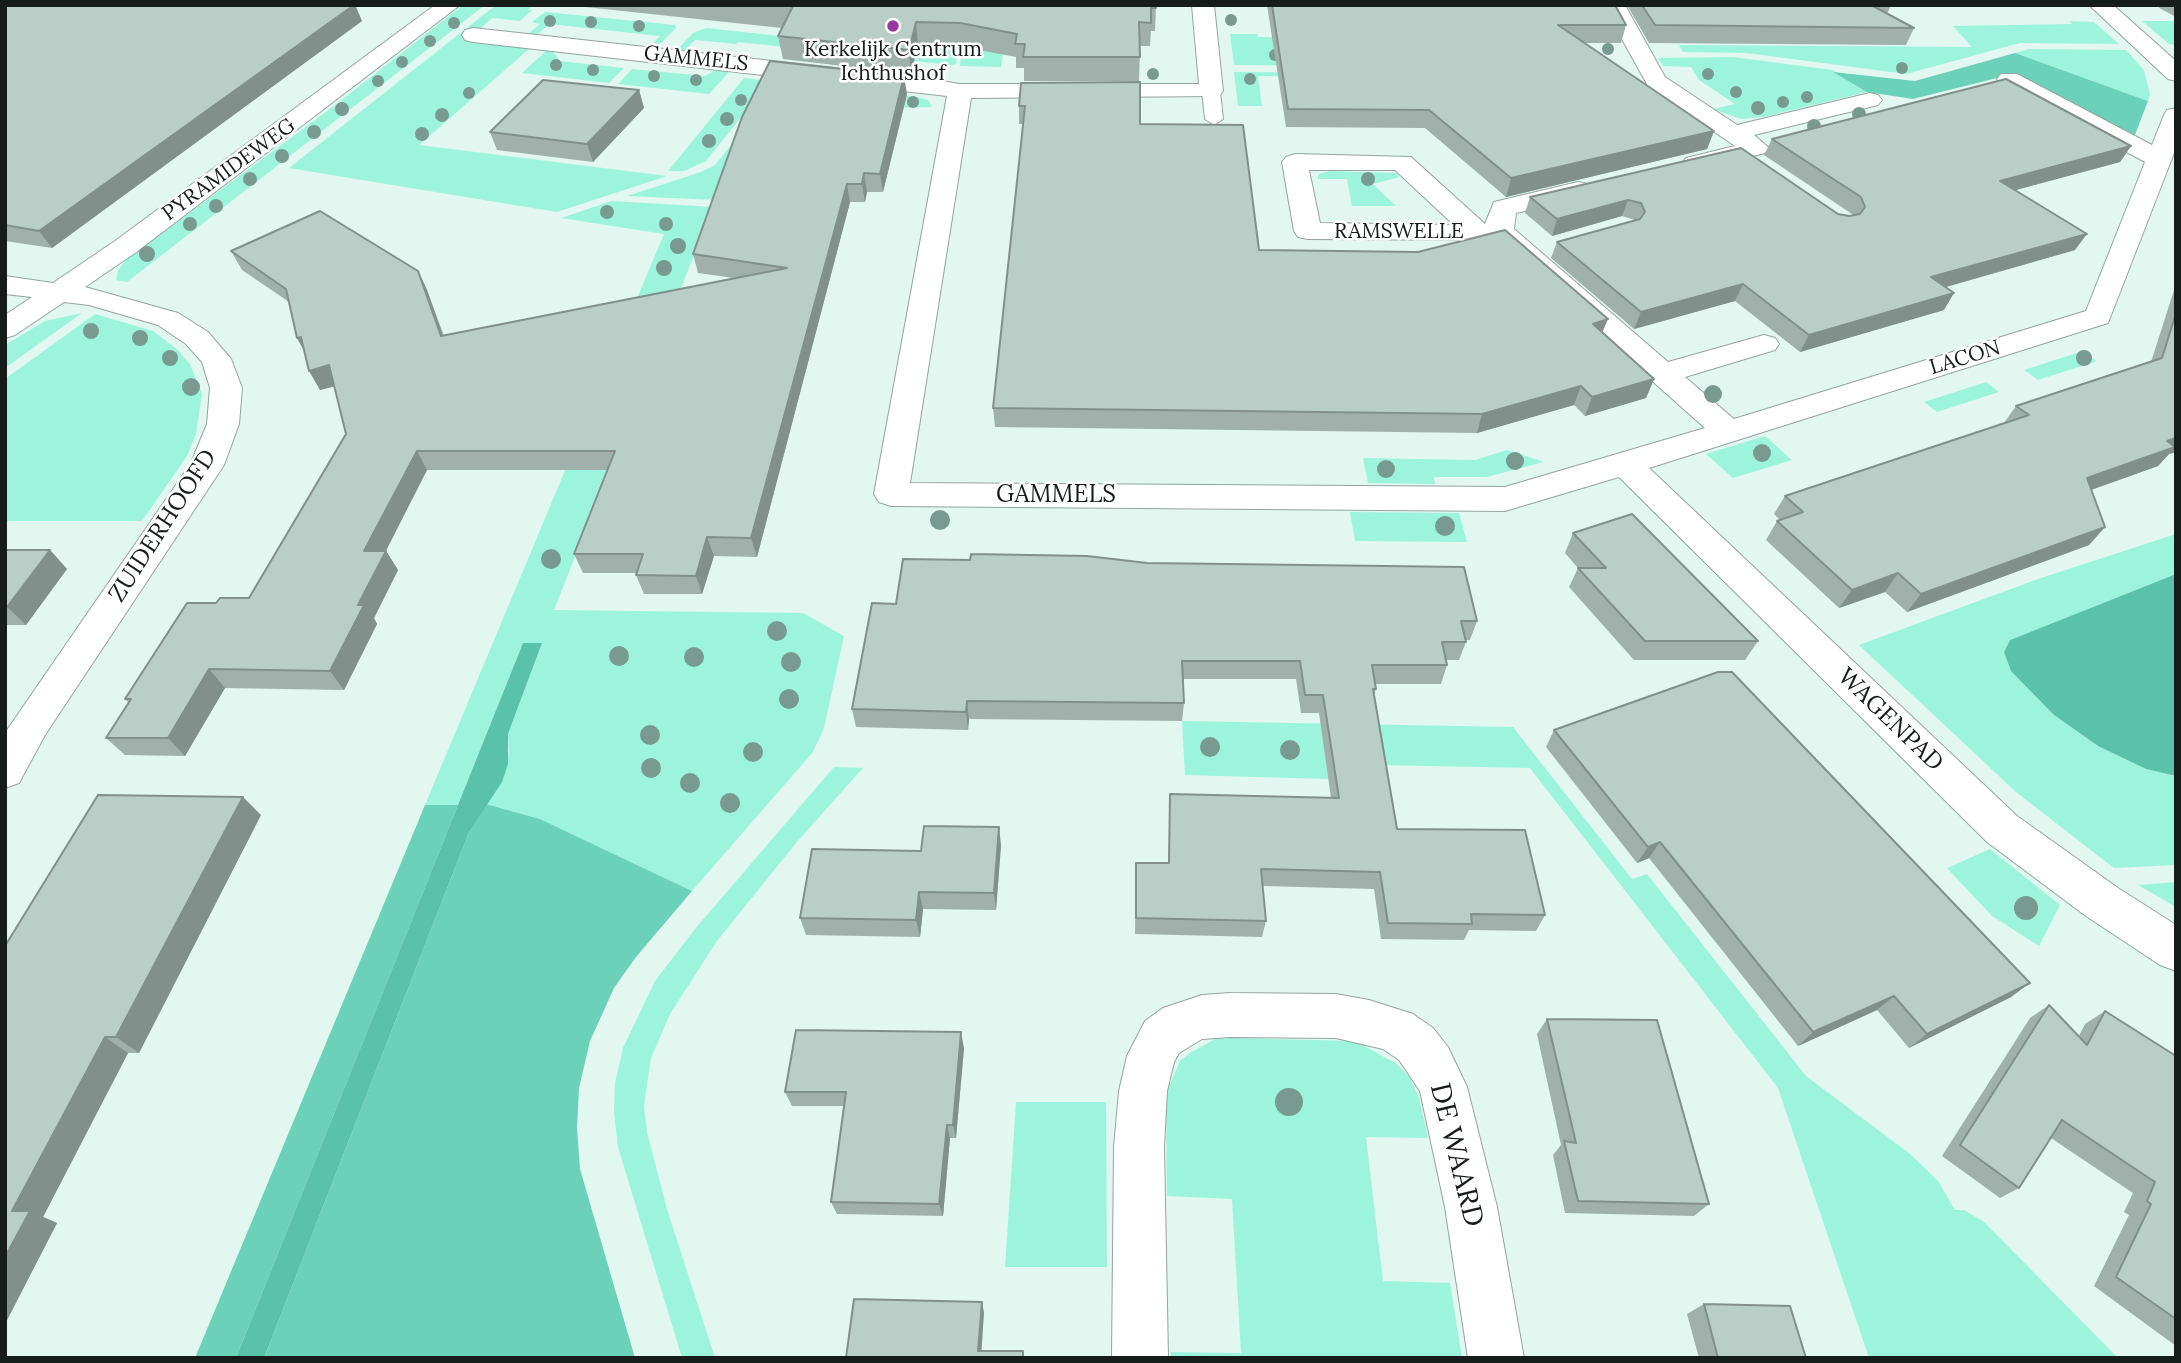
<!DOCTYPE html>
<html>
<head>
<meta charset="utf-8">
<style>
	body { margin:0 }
	#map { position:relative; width:2181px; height:1363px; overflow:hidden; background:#e2f7f0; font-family:Lora,serif }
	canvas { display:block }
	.frame { position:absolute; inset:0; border:7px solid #151c1a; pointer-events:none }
</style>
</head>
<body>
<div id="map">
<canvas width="2181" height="1363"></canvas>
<div class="frame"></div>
</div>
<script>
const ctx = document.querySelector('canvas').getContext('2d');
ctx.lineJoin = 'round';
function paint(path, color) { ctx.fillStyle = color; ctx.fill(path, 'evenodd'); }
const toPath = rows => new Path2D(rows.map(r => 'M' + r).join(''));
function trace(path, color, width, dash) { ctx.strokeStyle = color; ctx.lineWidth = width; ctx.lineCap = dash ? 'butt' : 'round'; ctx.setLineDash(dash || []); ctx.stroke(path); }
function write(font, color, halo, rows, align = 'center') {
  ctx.font = font + ' Lora,serif'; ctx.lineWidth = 5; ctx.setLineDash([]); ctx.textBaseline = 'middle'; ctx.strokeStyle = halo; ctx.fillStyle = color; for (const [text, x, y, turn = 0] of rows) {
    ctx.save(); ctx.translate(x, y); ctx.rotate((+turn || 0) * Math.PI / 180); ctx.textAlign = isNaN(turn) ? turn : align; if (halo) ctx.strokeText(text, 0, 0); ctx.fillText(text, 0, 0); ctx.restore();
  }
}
paint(toPath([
	[463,5,485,5,127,282,116,280,118,270,127,259,334,106],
	[496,5,533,5,528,10,532,10,520,21,492,18,466,42,529,49,419,145,667,176,557,212,289,168],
	[545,12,675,25,676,28,656,48,649,47,660,36,549,24,536,36,527,35,540,24,532,22],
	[1009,12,1001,67,960,66,961,54,998,19],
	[2069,21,2094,22,2119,44,2020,43,1906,74,1747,53,1683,52,1679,45,1972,47,1953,26,2072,24],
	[2142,21,2176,21,2176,45,2169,44],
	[706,28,799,38,958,47,956,64,951,65,738,42,736,44,695,40,684,51,676,51,693,33],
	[1230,34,1257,34,1258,37,1386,38,1380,66,1234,65],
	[2029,49,2126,50,2144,70,2150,94,2148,101,2015,53],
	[546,51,552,51,560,61,624,68,609,83,522,73],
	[1733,57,1833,70,1867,92,1763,117,1741,119,1713,109,1735,104,1699,80,1691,67,1663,66,1658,58],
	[632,69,705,76,718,69,730,71,709,94,618,84],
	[1234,72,1383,73,1407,77,1258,76,1262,106,1238,106],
	[744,78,770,81,706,161,684,171,668,171],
	[782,82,917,97,928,100,932,107,888,108,738,201,627,196,701,172,715,165],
	[1330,171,1395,173,1400,177,1373,184,1396,206,1352,206,1347,179,1317,179,1319,174],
	[612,201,713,207,554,610,803,613,844,636,824,728,813,752,692,891,540,819,486,804,502,782,509,752,508,734,542,643,523,643,458,805,425,805,664,234,561,218],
	[82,313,5,368,5,345,45,321],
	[95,314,153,331,178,350,190,364,202,394,196,434,187,456,142,521,5,521,5,379],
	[2083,351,2097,361,2038,380,2024,370],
	[1986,382,1999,392,1937,412,1924,402],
	[1765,436,1792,460,1733,478,1706,454],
	[1507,450,1544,462,1487,477,1434,477,1435,484,1368,483,1363,458,1475,460],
	[1350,512,1459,513,1467,542,1355,541],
	[2176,534,2176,574,2010,640,2004,652,2054,715,2098,746,2146,769,2176,776,2176,865,2114,868,2016,792,1859,645,2038,579],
	[1182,721,1513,727,1632,879,1647,874,1806,1076,1909,1153,1938,1181,1955,1210,1964,1210,1984,1222,2118,1358,1869,1358,1778,1088,1530,768,1379,765,1328,779,1185,775],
	[834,767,863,768,796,843,717,941,670,1014,651,1058,644,1105,647,1132,667,1209,715,1358,682,1358,618,1147,614,1113,615,1083,623,1048,655,981,695,929],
	[1990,849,2060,905,2039,946,1992,916,1947,868],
	[2176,882,2176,907,2138,885],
	[1229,1038,1355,1041,1397,1064,1410,1078,1419,1098,1428,1138,1366,1137,1383,1281,1450,1283,1462,1358,1171,1358,1171,1352,1241,1353,1232,1199,1167,1196,1166,1093,1180,1061,1190,1053,1215,1039],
	[1016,1102,1106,1102,1107,1267,1005,1267]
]), '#9df4dd');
paint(toPath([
	[2015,53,2148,101,2133,140,1997,78,1913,99,1867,92,1833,72,1915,81],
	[486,804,540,819,692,891,636,957,614,988,590,1041,579,1088,577,1128,580,1169,635,1358,264,1358,469,832],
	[425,805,458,805,236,1358,195,1358]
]), '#6bd2b9');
paint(toPath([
	[2176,574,2176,776,2146,769,2098,746,2054,715,2011,671,2004,652,2010,640],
	[523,643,542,643,508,734,508,764,502,782,469,832,264,1358,236,1358]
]), '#5ac2a9');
const service = toPath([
	[1211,86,1220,91,1223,119,1214,125,1205,119,1202,91,1211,86]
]);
const minor = toPath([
	[435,5,460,5,135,253,85,287,178,313,208,332,231,359,242,388,239,424,224,465,45,735,19,783,5,788,5,733,191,463,207,424,210,388,202,362,186,344,158,325,89,305,64,302,15,335,5,338,5,315,32,297,5,294,5,276,53,283,115,241,435,5],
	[1192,5,1214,5,1223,91,1219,96,971,98,910,483,1505,487,1705,428,1494,240,1308,239,1298,237,1294,231,1282,162,1286,157,1295,154,1411,157,1485,224,1494,202,1578,182,1587,184,1591,190,1587,196,1516,213,1514,229,1668,362,1764,335,1775,338,1779,344,1775,350,1685,377,1734,419,2086,311,2145,162,2001,84,1997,79,2001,74,2017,74,2152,145,2164,115,2167,110,2176,108,2176,148,2108,323,1649,468,2017,816,2118,888,2176,925,2176,971,2160,965,2086,916,1987,842,1619,477,1505,511,891,506,879,502,874,494,947,96,473,42,465,40,462,35,465,30,473,28,909,76,960,84,1199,84,1192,5],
	[1309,170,1395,170,1454,225,1320,223,1309,170],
	[1603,5,1625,5,1665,77,1737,125,1870,93,1878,95,1882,100,1878,105,1754,135,1769,148,1765,153,1695,171,1686,168,1682,163,1686,158,1735,146,1648,86,1603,5],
	[2089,5,2113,5,2176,61,2176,81,2168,79,2089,5],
	[1230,993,1336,994,1369,1000,1413,1014,1433,1028,1448,1047,1467,1087,1497,1207,1524,1358,1468,1358,1445,1207,1420,1091,1399,1060,1383,1049,1336,1038,1230,1037,1202,1039,1179,1053,1174,1062,1167,1091,1164,1147,1168,1358,1112,1358,1114,1147,1119,1091,1127,1056,1145,1021,1163,1008,1202,995,1230,993]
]);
trace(service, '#92a59f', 2);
trace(minor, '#92a59f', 2);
paint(service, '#fff');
paint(minor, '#fff');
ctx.fillStyle = '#789a91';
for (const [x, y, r] of [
	[1231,20,6],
	[550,21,6],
	[591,22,6],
	[454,23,6],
	[639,26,6],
	[430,41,6],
	[1608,49,6],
	[1275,55,6],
	[402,62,6],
	[556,65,6],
	[1902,68,6],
	[593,70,6],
	[1153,74,6],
	[1708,74,6],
	[654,76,6],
	[1250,79,6],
	[696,80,6],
	[378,81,6],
	[1736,92,6],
	[469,93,6],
	[1807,97,6],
	[741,100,6],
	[913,102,6],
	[1783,102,6],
	[1758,108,7],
	[342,109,7],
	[1859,114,7],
	[442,115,7],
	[727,119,7],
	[1814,126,7],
	[314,132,7],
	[422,134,7],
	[709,141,7],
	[282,156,7],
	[250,179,7],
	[1368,179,7],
	[216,206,7],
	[607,212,7],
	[190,224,7],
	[666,224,7],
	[678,246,8],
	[147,254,8],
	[664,268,8],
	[91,331,8],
	[140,338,8],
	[170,358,8],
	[2084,358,8],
	[191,387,9],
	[1713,394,9],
	[1762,453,9],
	[1515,461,9],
	[1386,469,9],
	[940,520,10],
	[1445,526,10],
	[551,559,10],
	[777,631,10],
	[619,656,10],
	[694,657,10],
	[791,662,10],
	[789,699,10],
	[650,735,10],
	[1210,747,10],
	[1290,750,10],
	[753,752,10],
	[651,768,10],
	[690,783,10],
	[730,803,10],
	[2026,908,12],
	[1289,1102,14]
]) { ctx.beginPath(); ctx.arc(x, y, r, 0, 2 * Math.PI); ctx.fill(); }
paint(toPath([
	[5,5,355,5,362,21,52,248,5,241],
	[585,5,1156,5,1156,8,1155,31,1151,31,1150,46,1140,46,1139,81,1024,81,1024,68,1016,68,1016,57,962,47,918,45,911,74,783,59,778,36,782,28,585,7],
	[1267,5,1615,5,1626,25,1621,43,1583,43,1714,131,1707,149,1506,197,1425,128,1286,127],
	[1627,5,1891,5,1887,14,1914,28,1906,45,1649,43],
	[2156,5,2176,5,2176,17,2161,9],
	[1021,83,1140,124,1259,250,1603,332,1654,379,1646,398,1585,416,1574,405,1477,433,995,427,993,408,1023,124,1019,124,1019,106],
	[639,90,644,108,593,162,497,150,490,132],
	[907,94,883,192,867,192,865,202,850,202,757,557,714,556,702,594,644,594,636,575,637,573,583,573,574,554,608,470,427,470,386,551,398,570,374,618,377,624,344,690,225,688,185,756,125,755,106,738,129,703,125,699,216,603,249,598,346,434,334,386,320,390,304,351,297,338,289,302,242,270,231,251,418,271,427,290,444,336,734,278,698,273,693,254],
	[1772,139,2131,146,2120,162,2015,190,2075,250,1946,287,1944,310,1800,352,1735,301,1634,329,1551,258,1557,242,1635,220,1622,216,1552,236,1525,213,1530,197,1741,148,1838,214,1849,216,1853,215,1852,214,1764,155],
	[2176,284,2176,452,2169,454,2158,466,2091,490,2105,527,2089,545,1907,612,1885,592,1839,608,1766,540,1777,521,1780,520,1774,514,1785,496,2004,423,2016,406,2151,362],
	[1573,533,1758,641,1745,660,1634,660,1569,587,1578,568,1565,553],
	[5,550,50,550,67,569,26,625,5,625],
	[872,603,1477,621,1470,640,1465,640,1466,642,1459,660,1446,660,1447,665,1441,684,1375,684,1376,689,1374,695,1397,829,1545,915,1536,931,1469,930,1464,940,1381,939,1374,889,1263,886,1266,921,1262,937,1135,934,1136,863,1168,863,1170,794,1331,798,1319,713,1301,713,1296,679,1183,679,1184,703,1182,721,969,719,968,730,856,727,852,709],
	[1554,730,2011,997,1909,1048,1877,1010,1798,1046,1649,858,1637,863,1546,747],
	[261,815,139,1053,128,1053,43,1217,57,1223,5,1324,5,946],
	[1001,845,996,910,923,909,920,937,806,935,800,918,921,851],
	[2049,1005,2079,1036,2085,1024,2105,1011,2176,1056,2176,1346,2094,1286,2129,1215,2124,1212,2133,1193,2051,1138,2019,1188,2000,1198,1942,1156,2030,1018],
	[1547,1019,1709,1204,1694,1216,1565,1213,1553,1155,1561,1145,1537,1034],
	[964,1048,956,1138,950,1138,943,1216,837,1214,831,1202,844,1106,792,1106,785,1092],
	[1704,1304,1806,1358,1699,1358,1687,1314]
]), '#a0b1ac');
paint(toPath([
	[355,5,362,21,52,248,39,231],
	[916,22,918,45,911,74,909,50],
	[904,76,907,94,883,192,880,174],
	[639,90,644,108,593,162,587,144],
	[1714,131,1707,149,1506,197,1511,178],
	[2131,146,2120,162,1990,197,2000,181],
	[864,173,867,192,865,202,862,184],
	[847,184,850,202,757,557,751,538],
	[1628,200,1622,216,1552,236,1557,219],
	[2087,234,2075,250,1921,294,1931,277],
	[418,271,427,290,450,356,441,336],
	[1743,284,1735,301,1634,329,1641,312],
	[1954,293,1944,310,1800,352,1809,335],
	[1608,319,1600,338,1593,324],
	[301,337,308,357,297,338],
	[329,365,340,385,320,390,309,371],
	[1654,379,1646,398,1585,416,1592,397],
	[1581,386,1574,405,1477,433,1482,414],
	[2176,438,2176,452,2169,454,2158,466,2071,497,2087,478,2167,441],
	[417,451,427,470,376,570,364,551],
	[2105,527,2089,545,1907,612,1921,594],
	[707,537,714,556,702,594,696,576],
	[50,550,67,569,26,625,7,607],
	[386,551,398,570,374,618,377,624,344,690,330,671,358,605],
	[1898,573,1885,592,1839,608,1852,590],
	[209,669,225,688,185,756,168,738],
	[967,701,969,719,968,730,966,712],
	[243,797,261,815,139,1053,116,1037],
	[999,827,1001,845,996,910,994,893],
	[1660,842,1649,858,1637,863,1648,847],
	[919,892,923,909,920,937,916,920],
	[2030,983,2011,997,1909,1048,1927,1034],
	[1894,996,1877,1010,1798,1046,1813,1032],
	[961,1032,964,1048,956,1138,953,1125],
	[105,1037,128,1053,43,1217,57,1223,5,1324,5,1257,12,1211],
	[947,1125,950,1138,943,1216,939,1204],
	[982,1302,984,1313,981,1358,978,1351]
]), '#82908c');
const building = toPath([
	[5,5,354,5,39,231,5,225,5,5],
	[787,5,1156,5,1156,8,1151,8,1151,23,1139,22,1140,57,1023,57,1025,44,1015,44,1017,34,960,23,916,22,909,50,778,36,793,6,787,5],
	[1272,5,1615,5,1626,25,1558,25,1714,131,1511,178,1429,110,1288,109,1272,5],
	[1642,5,1871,5,1914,28,1655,25,1642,5],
	[770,61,904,76,880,174,864,173,862,184,847,184,751,538,707,537,696,576,636,575,643,554,574,554,615,451,417,451,364,551,386,551,358,605,364,605,330,671,209,669,168,738,106,738,131,699,125,699,187,603,216,603,220,598,249,598,346,434,329,365,309,371,301,337,297,338,286,289,231,251,320,211,418,271,441,336,787,268,693,254,742,117,770,61],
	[2006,79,2131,146,2000,181,2087,234,1931,277,1954,293,1809,335,1743,284,1641,312,1557,242,1640,219,1645,212,1641,203,1628,200,1557,219,1530,197,1741,148,1838,214,1849,216,1860,214,1865,207,1861,197,1772,139,2006,79],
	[543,80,639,90,587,144,490,132,543,80],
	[1140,82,1140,124,1243,125,1259,250,1418,252,1505,230,1608,319,1593,324,1654,379,1592,397,1581,386,1482,414,993,408,1025,106,1019,106,1021,83,1140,82],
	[2176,313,2176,438,2167,441,2175,447,2087,478,2105,527,1921,594,1898,573,1852,590,1777,521,1803,512,1785,496,2029,415,2016,406,2162,358,2176,313],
	[1632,514,1758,641,1645,641,1578,568,1606,568,1573,533,1632,514],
	[5,550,50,550,7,607,5,607,5,550],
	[971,554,1087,556,1147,563,1464,567,1477,621,1461,621,1466,642,1442,642,1447,665,1372,665,1376,689,1373,689,1397,829,1525,830,1545,915,1471,914,1472,924,1388,923,1380,872,1261,869,1266,921,1136,918,1136,863,1169,863,1170,794,1339,798,1323,695,1305,695,1300,661,1182,661,1184,703,967,701,966,712,852,709,872,603,896,604,903,559,970,560,971,554],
	[1718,672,1732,672,2030,983,1927,1034,1894,996,1813,1032,1660,842,1648,847,1554,730,1718,672],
	[98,795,243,797,116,1037,105,1037,12,1211,30,1211,5,1257,5,946,98,795],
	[924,826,999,827,994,893,919,892,916,920,800,918,812,849,921,851,924,826],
	[2049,1005,2087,1045,2105,1011,2176,1056,2176,1319,2116,1277,2151,1204,2147,1201,2155,1182,2062,1120,2019,1188,1960,1145,2049,1005],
	[1547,1019,1657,1020,1709,1204,1578,1201,1564,1141,1576,1143,1547,1019],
	[796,1030,961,1032,953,1125,947,1125,939,1204,831,1202,846,1092,785,1092,796,1030],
	[854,1299,982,1302,978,1351,1023,1351,1023,1358,846,1358,854,1299],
	[1704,1304,1790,1306,1806,1358,1718,1358,1704,1304]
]);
paint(building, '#bacec8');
trace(building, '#82908c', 2);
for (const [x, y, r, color] of [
	[893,26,7,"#99389f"]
]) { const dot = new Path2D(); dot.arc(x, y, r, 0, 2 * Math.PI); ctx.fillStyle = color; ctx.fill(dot); trace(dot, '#fff', 2.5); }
write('21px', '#151c1a', '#fff', [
	["Kerkelijk Centrum",893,50],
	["Ichthushof",893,74]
]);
write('21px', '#151c1a', '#fff', [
	["GAMMELS",696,59,6],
	["PYRAMIDEWEG",229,170,-36],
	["RAMSWELLE",1399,232],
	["LACON",1965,358,-17]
]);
write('24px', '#151c1a', '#fff', [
	["GAMMELS",1056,495],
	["ZUIDERHOOFD",163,526,-57],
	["WAGENPAD",1890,720,44]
]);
write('28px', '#151c1a', '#fff', [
	["DE WAARD",1456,1155,76]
]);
</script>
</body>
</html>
